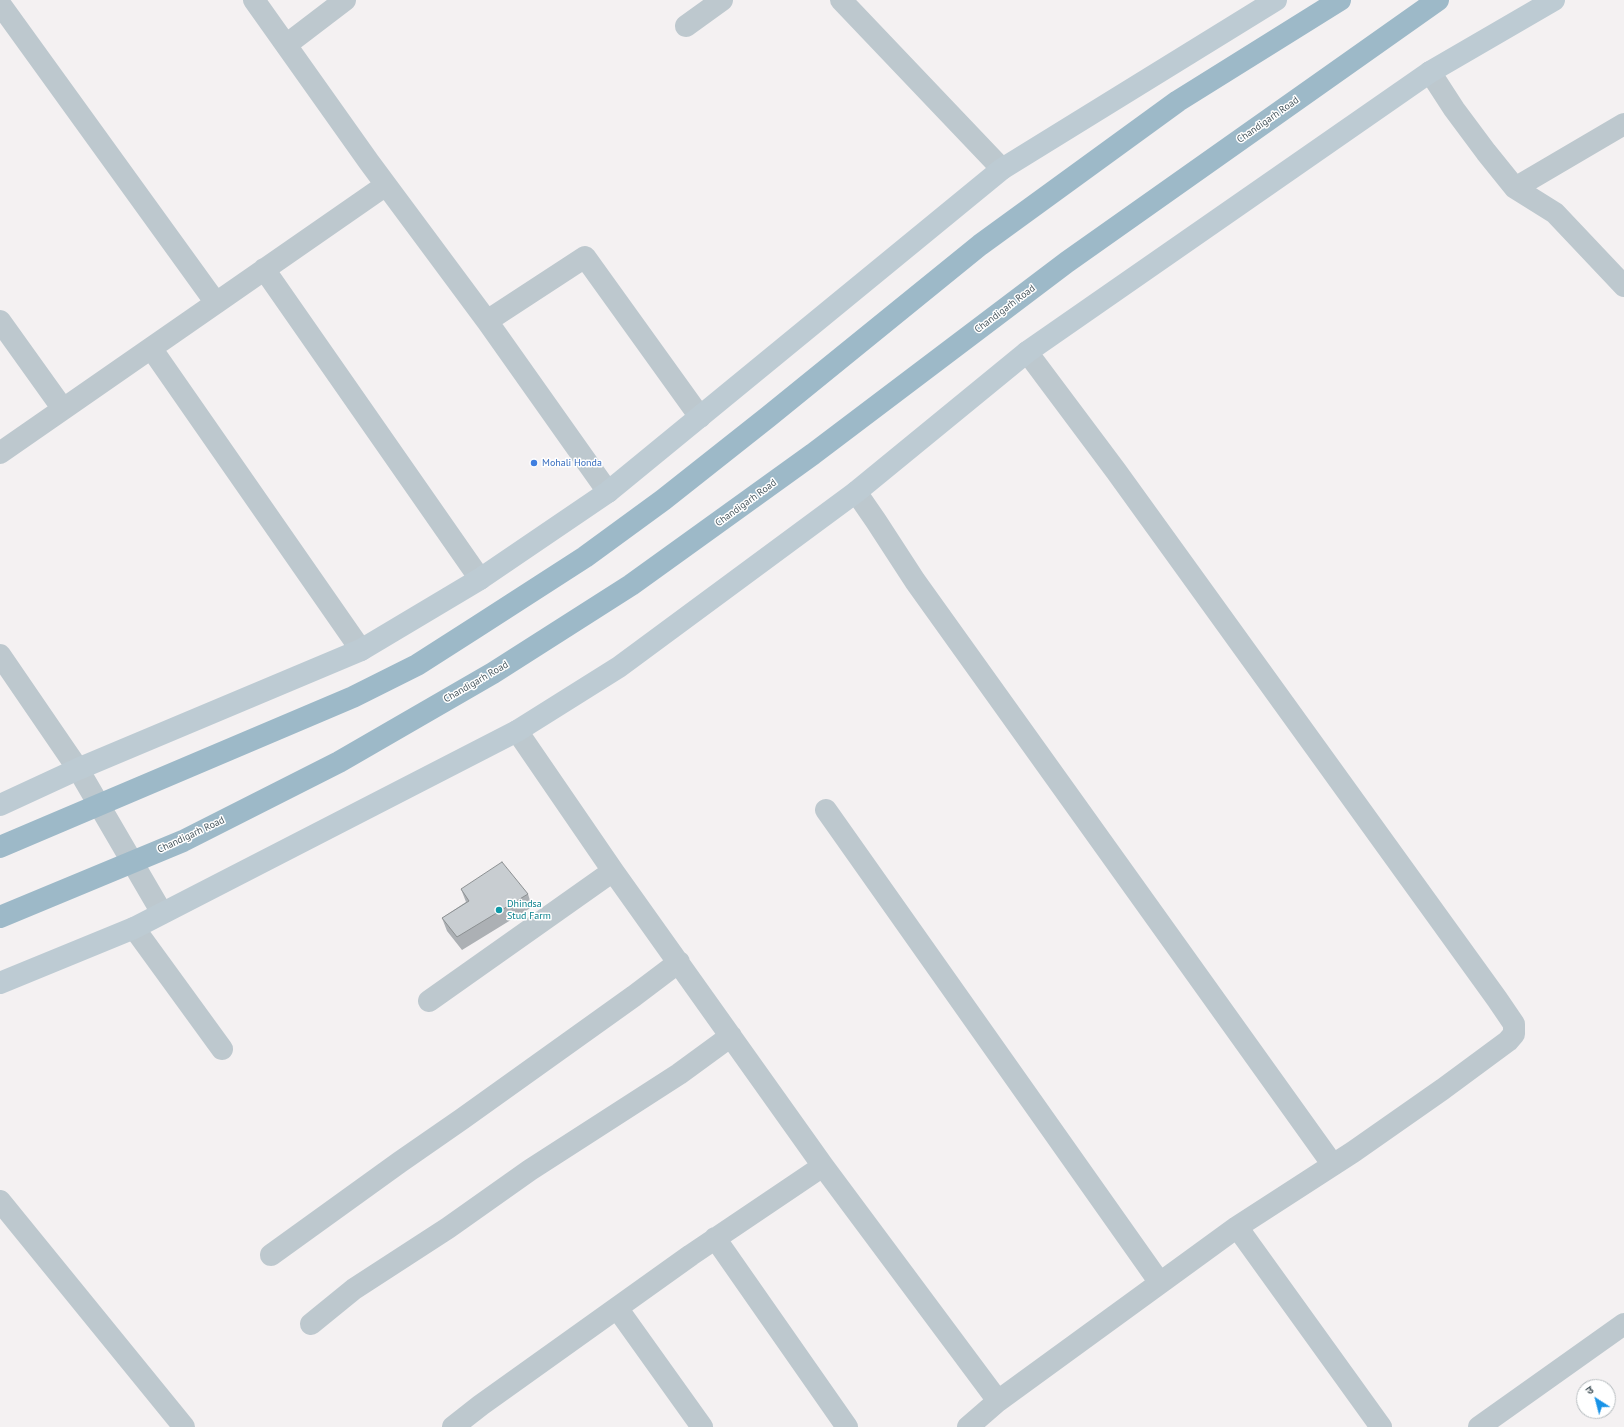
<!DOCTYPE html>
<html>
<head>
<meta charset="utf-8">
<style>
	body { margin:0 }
	#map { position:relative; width:1624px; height:1427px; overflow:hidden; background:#f4f1f2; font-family:"PT Sans","Noto Sans Devanagari",sans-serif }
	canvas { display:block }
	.north { position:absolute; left:1576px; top:1379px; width:40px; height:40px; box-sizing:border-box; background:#fff; border:1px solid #b6bcbf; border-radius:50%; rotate:324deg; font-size:11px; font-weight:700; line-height:16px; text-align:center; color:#49585f }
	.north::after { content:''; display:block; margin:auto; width:14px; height:18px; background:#1893e7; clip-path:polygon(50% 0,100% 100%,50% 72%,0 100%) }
</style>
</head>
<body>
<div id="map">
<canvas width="1624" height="1427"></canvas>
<div class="north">उ</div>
</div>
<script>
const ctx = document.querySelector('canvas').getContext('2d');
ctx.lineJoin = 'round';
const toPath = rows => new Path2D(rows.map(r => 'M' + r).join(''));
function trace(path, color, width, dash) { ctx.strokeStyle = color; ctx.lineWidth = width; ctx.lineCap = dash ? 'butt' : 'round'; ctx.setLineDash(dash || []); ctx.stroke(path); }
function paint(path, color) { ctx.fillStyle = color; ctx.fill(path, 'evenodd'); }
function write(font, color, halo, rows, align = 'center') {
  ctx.font = font + ' "PT Sans",sans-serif'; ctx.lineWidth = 3; ctx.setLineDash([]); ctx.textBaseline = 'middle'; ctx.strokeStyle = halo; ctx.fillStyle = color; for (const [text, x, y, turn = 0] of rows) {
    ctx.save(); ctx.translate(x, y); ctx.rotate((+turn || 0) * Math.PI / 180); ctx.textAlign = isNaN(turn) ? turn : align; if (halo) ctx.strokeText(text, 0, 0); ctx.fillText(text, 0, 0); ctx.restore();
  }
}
trace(toPath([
	[254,0,369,162,487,321,608,492],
	[841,0,1002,169],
	[0,4,216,303],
	[686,26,722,0],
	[286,45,345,0],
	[1430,72,1454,109,1486,152,1515,188,1555,213,1624,286],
	[1515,188,1624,124],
	[264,269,480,579],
	[0,321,63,409],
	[487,321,585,257,700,417],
	[151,348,361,650],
	[0,453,386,185],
	[856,492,876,521,915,581,1333,1165],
	[0,655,78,769,162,913],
	[517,731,613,871,823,1166,998,1401],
	[826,810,1160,1283],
	[134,928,222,1049],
	[429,1001,613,871],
	[0,1201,184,1427],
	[1237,1227,1381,1427],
	[715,1238,847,1427],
	[271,1255,400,1162,462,1119,634,996,679,962],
	[617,1308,702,1427],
	[311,1324,354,1289,448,1228,530,1170,679,1074,731,1036],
	[453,1427,481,1405,691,1255,823,1166],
	[968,1427,998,1401,1237,1227,1353,1152,1443,1089,1508,1041,1514,1034,1514,1024,1497,999,1116,471,1027,352],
	[1479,1427,1624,1324]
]), '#bdc8ce', 22);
trace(toPath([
	[0,805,78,769,361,650,480,579,608,492,1002,169,1276,0],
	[0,983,134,928,517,731,619,667,856,492,1027,352,1430,72,1554,0]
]), '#bdcbd3', 22);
trace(toPath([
	[0,847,353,697,417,665,478,626,585,557,663,500,768,417,980,245,1178,101,1340,0],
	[0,917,183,841,339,762,493,673,631,585,813,454,1067,262,1438,0]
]), '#9db9c8', 22);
paint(toPath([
	[461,889,528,894,532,907,462,950,447,931,442,918,466,902]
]), '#acb0b4');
const building = toPath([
	[502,862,528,894,457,937,442,918,469,901,461,889,502,862]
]);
paint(building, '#c8cdd1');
trace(building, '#8c9092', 1);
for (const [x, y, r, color] of [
	[534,463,4,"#3f7fe0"],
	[499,910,4,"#0f9aa8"]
]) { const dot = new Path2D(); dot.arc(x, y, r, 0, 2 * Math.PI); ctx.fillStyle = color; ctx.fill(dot); trace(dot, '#fff', 1.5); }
write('10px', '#49585f', '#fff', [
	["Chandigarh Road",1268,120,-35],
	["Chandigarh Road",1005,309,-37],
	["Chandigarh Road",746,503,-36],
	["Chandigarh Road",476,682,-30],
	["Chandigarh Road",191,835,-25]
]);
write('10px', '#366cbe', '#fff', [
	["Mohali Honda",542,463]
], 'left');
write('10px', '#0d838f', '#fff', [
	["Dhindsa",507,904],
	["Stud Farm",507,916]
], 'left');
</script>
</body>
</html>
